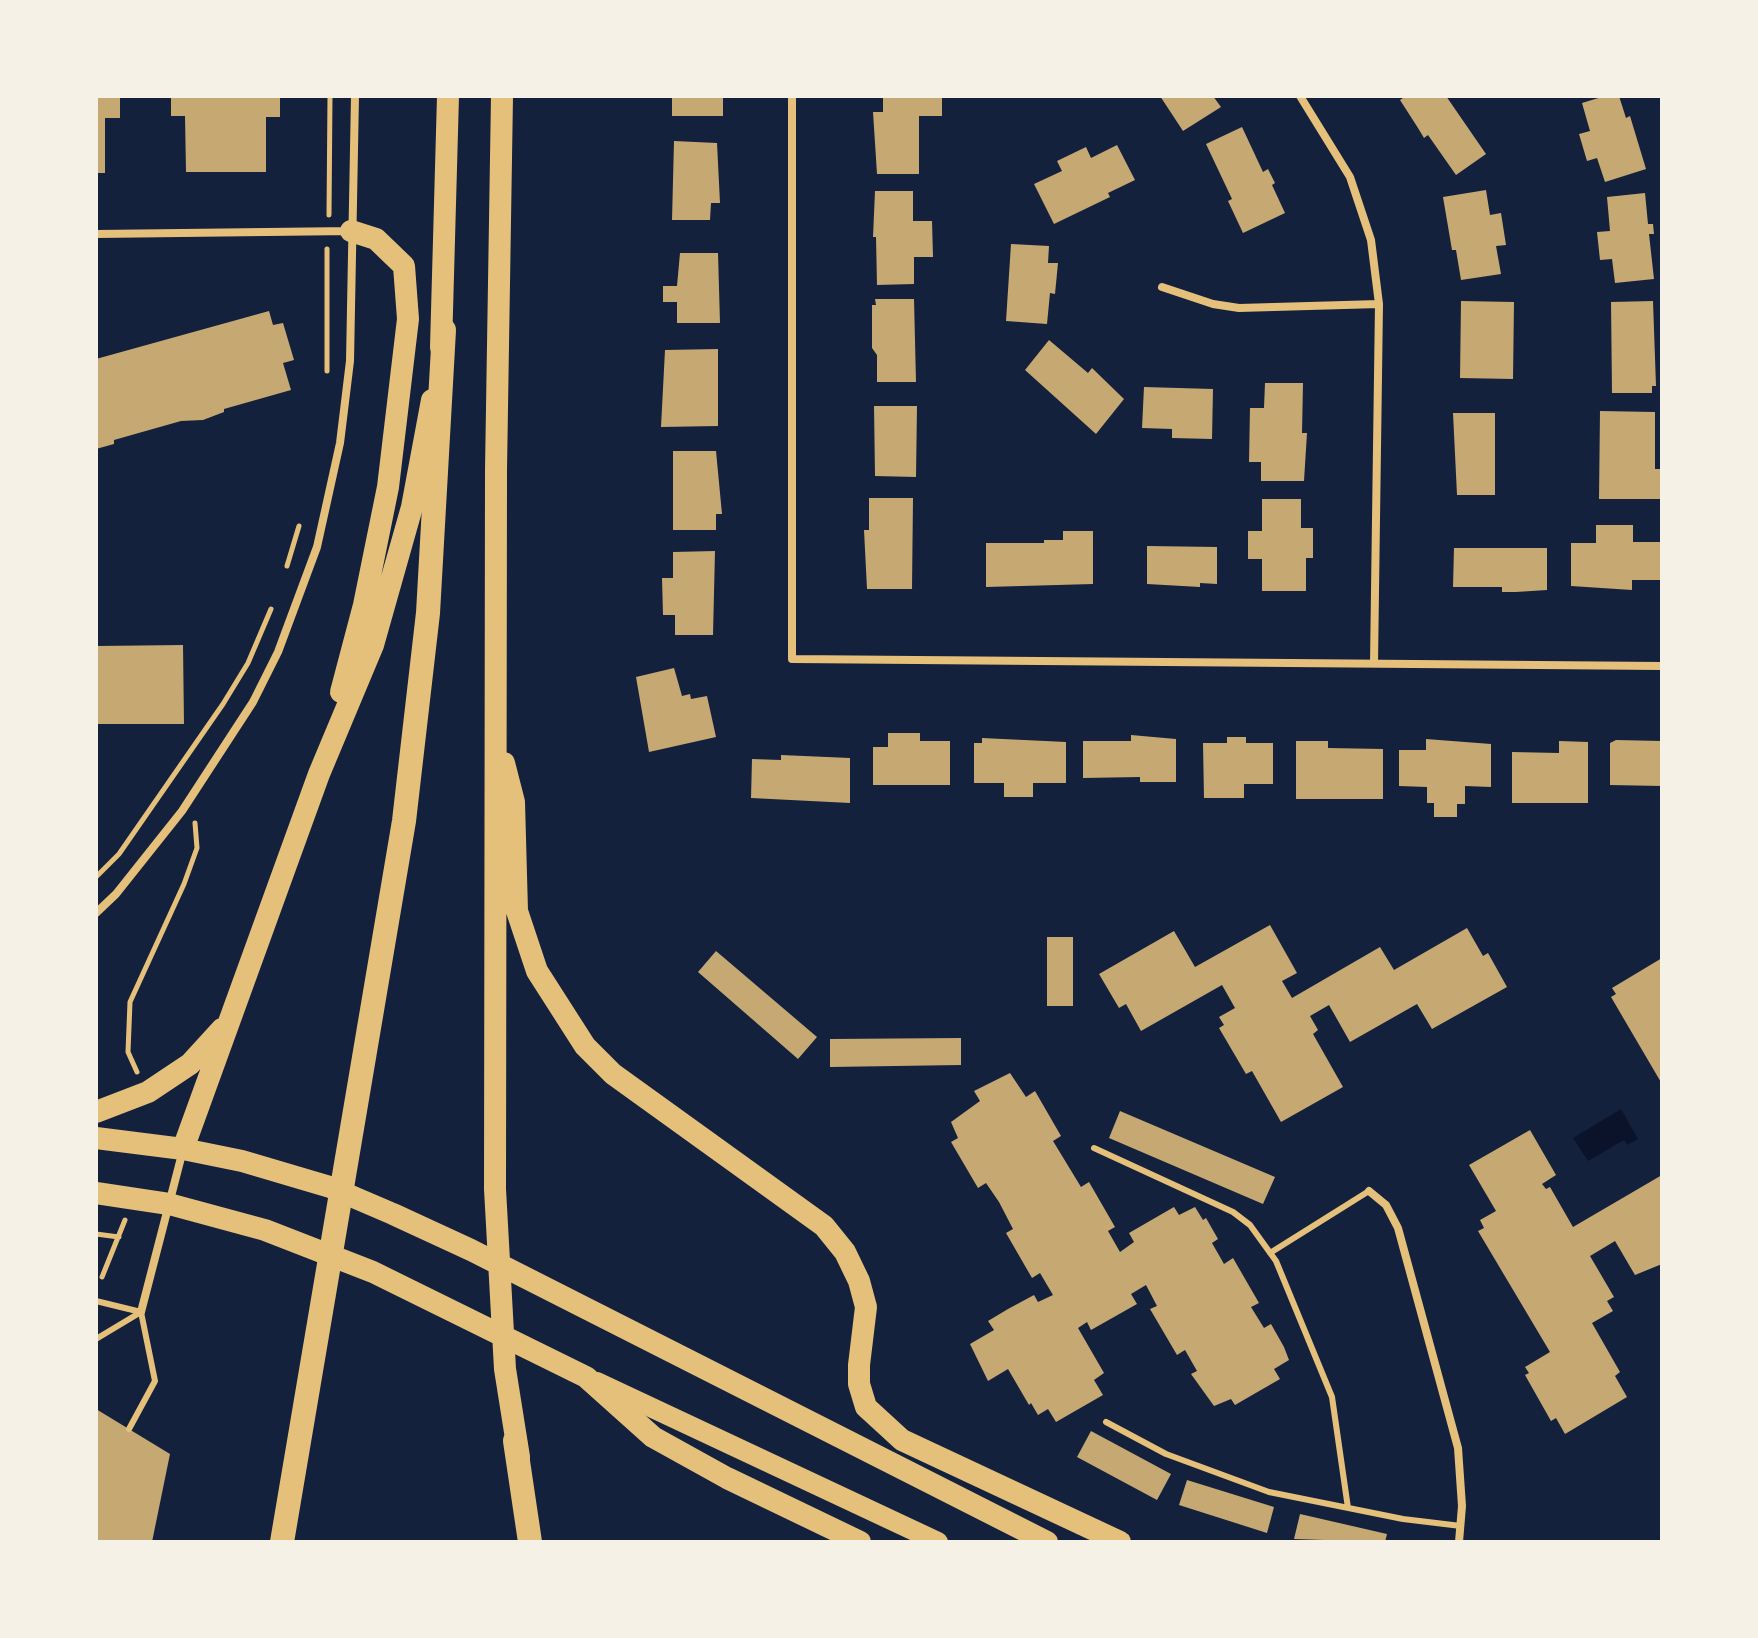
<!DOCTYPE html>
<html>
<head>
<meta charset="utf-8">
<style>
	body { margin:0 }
	#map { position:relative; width:1758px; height:1638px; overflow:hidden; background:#14213d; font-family:"Fira Sans Condensed",sans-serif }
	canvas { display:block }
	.frame { position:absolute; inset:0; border:98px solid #f6f1e7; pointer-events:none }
</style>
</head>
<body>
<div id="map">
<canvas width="1758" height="1638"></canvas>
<div class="frame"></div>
</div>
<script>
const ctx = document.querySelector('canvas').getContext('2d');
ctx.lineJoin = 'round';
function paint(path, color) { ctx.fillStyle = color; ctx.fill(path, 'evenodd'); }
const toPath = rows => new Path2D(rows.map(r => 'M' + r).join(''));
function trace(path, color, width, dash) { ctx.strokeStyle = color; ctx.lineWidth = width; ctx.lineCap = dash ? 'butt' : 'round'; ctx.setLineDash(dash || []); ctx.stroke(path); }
paint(toPath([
	[1621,1109,1638,1139,1627,1145,1624,1140,1588,1161,1573,1138]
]), '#0b132b');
paint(toPath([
	[96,96,120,96,120,118,105,118,105,173,96,173],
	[171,96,280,96,280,117,266,117,266,172,186,172,185,116,171,116],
	[672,96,723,96,723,116,672,116],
	[883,96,942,96,942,116,919,116,919,174,877,174,873,112,883,112],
	[1160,96,1213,96,1221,107,1183,131],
	[1406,96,1446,96,1486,154,1456,175,1428,135,1424,138,1418,128,1400,100],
	[1605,96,1619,96,1626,118,1630,116,1646,169,1605,182,1597,158,1587,161,1579,134,1590,131,1582,103],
	[1242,127,1263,172,1268,169,1275,183,1272,185,1285,213,1243,233,1228,201,1232,199,1206,144],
	[674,141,717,143,720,203,711,203,710,220,672,220],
	[1117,145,1135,180,1108,193,1110,197,1054,224,1034,184,1062,171,1057,161,1086,147,1091,158],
	[1486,190,1490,215,1501,213,1506,245,1496,246,1501,274,1461,280,1456,250,1452,250,1443,197],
	[875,191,913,191,913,221,932,221,933,257,914,257,914,284,877,285,876,237,873,237],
	[1645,193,1648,224,1653,224,1654,234,1649,234,1654,279,1615,283,1612,259,1600,260,1597,232,1610,231,1607,197],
	[1011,244,1049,246,1048,263,1058,263,1055,294,1050,293,1047,324,1006,321],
	[680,253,718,253,720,323,677,323,677,302,663,302,663,286,677,286],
	[875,299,914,299,916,382,877,382,877,355,872,348,872,305,876,305],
	[1461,301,1514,302,1513,379,1460,378],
	[1653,301,1656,386,1652,386,1652,393,1612,393,1611,302],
	[269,311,273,325,283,323,294,360,283,363,291,390,224,409,224,412,203,420,181,421,114,440,114,444,96,449,96,359],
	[1049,340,1088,373,1092,368,1124,399,1096,434,1025,370],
	[718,349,718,426,661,427,665,350],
	[1265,383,1303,383,1302,433,1307,433,1304,481,1261,481,1261,462,1249,462,1250,408,1264,408],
	[1144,387,1213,389,1212,439,1172,438,1172,429,1142,428],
	[874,406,917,406,916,477,875,476],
	[1600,411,1655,412,1655,469,1660,469,1660,499,1599,499],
	[1453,413,1495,413,1495,495,1457,495],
	[673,451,716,451,722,514,716,514,716,530,673,530],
	[869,498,913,498,912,589,867,589,864,530,869,530],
	[1262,499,1301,499,1301,528,1313,528,1313,558,1306,558,1306,591,1262,591,1262,559,1248,559,1248,531,1262,531],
	[1596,525,1633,525,1633,542,1660,542,1661,580,1632,580,1632,590,1571,586,1571,543,1596,543],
	[1063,531,1093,531,1093,584,986,587,986,543,1044,543,1044,540,1063,540],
	[1147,546,1217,547,1217,584,1200,583,1200,587,1147,584],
	[1454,548,1547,548,1547,590,1516,592,1502,592,1502,587,1453,587],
	[715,551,713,635,675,635,675,615,663,615,662,578,673,578,673,552],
	[183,645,184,724,96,724,96,646],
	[674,668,682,696,690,694,691,699,707,696,716,737,649,752,636,677],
	[888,733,920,733,920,741,950,741,950,785,873,785,873,747,888,747],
	[1131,735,1176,739,1176,782,1140,782,1140,777,1083,778,1083,741,1131,741],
	[1227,737,1246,737,1246,743,1273,743,1273,784,1244,784,1244,798,1204,798,1203,743,1227,743],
	[982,738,1066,742,1066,783,1033,783,1033,797,1004,797,1004,783,974,783,974,743,982,743],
	[1426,739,1491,744,1491,787,1465,786,1465,804,1457,804,1457,817,1434,817,1434,803,1427,803,1427,787,1399,786,1399,750,1426,750],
	[1616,740,1662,741,1662,786,1610,785,1610,743],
	[1296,741,1328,741,1328,748,1383,749,1383,799,1296,799],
	[1559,741,1588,742,1588,803,1512,803,1512,752,1559,753],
	[781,755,850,758,850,803,751,798,752,759,781,760],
	[1270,925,1297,973,1282,981,1292,998,1380,947,1394,970,1467,928,1483,956,1488,953,1507,987,1432,1029,1417,1004,1350,1042,1329,1005,1310,1016,1318,1030,1313,1034,1343,1087,1281,1122,1252,1071,1246,1074,1219,1028,1224,1025,1219,1017,1235,1008,1222,985,1141,1031,1126,1004,1119,1008,1099,974,1174,931,1195,967],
	[1047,937,1073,937,1073,1006,1047,1006],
	[716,951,817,1037,798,1059,698,972],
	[1662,958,1662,1084,1611,997,1616,994,1612,988],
	[961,1038,961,1065,830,1067,830,1039],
	[1010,1073,1026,1097,1035,1091,1061,1136,1053,1141,1081,1187,1089,1182,1115,1227,1108,1231,1120,1252,1134,1242,1129,1233,1174,1207,1179,1215,1195,1207,1203,1220,1206,1218,1218,1239,1212,1243,1224,1264,1233,1258,1259,1303,1251,1307,1264,1328,1271,1324,1284,1347,1289,1360,1274,1369,1280,1379,1235,1405,1231,1399,1214,1406,1191,1374,1197,1371,1185,1350,1177,1355,1150,1309,1157,1306,1146,1285,1131,1294,1137,1304,1091,1330,1087,1322,1078,1328,1104,1373,1094,1380,1103,1395,1056,1422,1048,1409,1038,1415,1031,1403,1029,1405,1008,1369,988,1381,970,1344,994,1330,988,1321,1008,1309,1034,1295,1038,1302,1053,1295,1040,1273,1032,1278,1006,1233,1013,1229,999,1202,986,1183,978,1188,951,1142,958,1138,951,1122,980,1101,974,1091],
	[1120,1111,1275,1177,1263,1204,1109,1138],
	[1530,1130,1556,1175,1542,1184,1546,1189,1550,1187,1573,1227,1662,1175,1662,1264,1635,1275,1615,1241,1590,1256,1614,1297,1607,1301,1613,1311,1592,1323,1620,1372,1615,1376,1627,1397,1565,1434,1556,1418,1551,1421,1525,1375,1529,1373,1525,1367,1550,1352,1478,1231,1484,1228,1480,1220,1496,1211,1469,1165],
	[96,1409,170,1454,152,1542,96,1542],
	[1091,1431,1171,1474,1157,1500,1077,1457],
	[1187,1480,1274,1507,1267,1533,1179,1505],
	[1300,1514,1387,1534,1385,1542,1294,1539]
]), '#c6a872');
trace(toPath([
	[329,215,330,96],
	[327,249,327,371],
	[287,566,299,526],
	[96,877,119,854,223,704,248,663,271,609],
	[137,1072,128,1052,130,1002,184,884,197,848,195,823],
	[96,1234,119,1237],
	[102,1277,125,1220]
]), '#e5c07b', 5);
trace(toPath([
	[1094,1148,1233,1212,1250,1225,1276,1261,1332,1397,1348,1508],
	[1270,1253,1369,1191],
	[96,1301,141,1312],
	[96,1339,141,1312],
	[1106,1422,1166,1454,1269,1492,1403,1519,1461,1526],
	[129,1429,155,1381,141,1312]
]), '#e5c07b', 6);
trace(toPath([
	[792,96,792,659,1662,666],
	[1300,96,1350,177,1371,240,1379,304,1374,663],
	[96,234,351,231],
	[1162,287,1213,304,1239,308,1379,304],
	[96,913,116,894,182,811,253,702,278,652,317,547,340,443,350,361,355,96],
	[1369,1191,1386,1205,1398,1228,1458,1448,1462,1506,1459,1542],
	[141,1312,183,1150]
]), '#e5c07b', 8);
trace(toPath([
	[597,1382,938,1542]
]), '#e5c07b', 20);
trace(toPath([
	[502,96,496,470,495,1189,505,1369,519,1457],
	[441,347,448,96],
	[341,692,364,605,388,487,408,319,404,266,376,239,351,231],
	[504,763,514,802,517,911,537,971,585,1046,613,1074,824,1226,845,1252,859,1281,866,1307,859,1365,859,1384,866,1407,902,1440,1120,1542],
	[96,1112,148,1092,190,1064,222,1029],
	[96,1138,183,1149,242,1161,330,1187,393,1214,471,1250,1047,1542],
	[183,1149,319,774,373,645,412,507,432,400],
	[96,1193,169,1204,265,1230,373,1272,586,1377,653,1437,727,1478,860,1542]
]), '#e5c07b', 22);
trace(toPath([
	[515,1441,530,1542],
	[282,1542,404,821,428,613,444,330]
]), '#e5c07b', 24);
</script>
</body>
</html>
